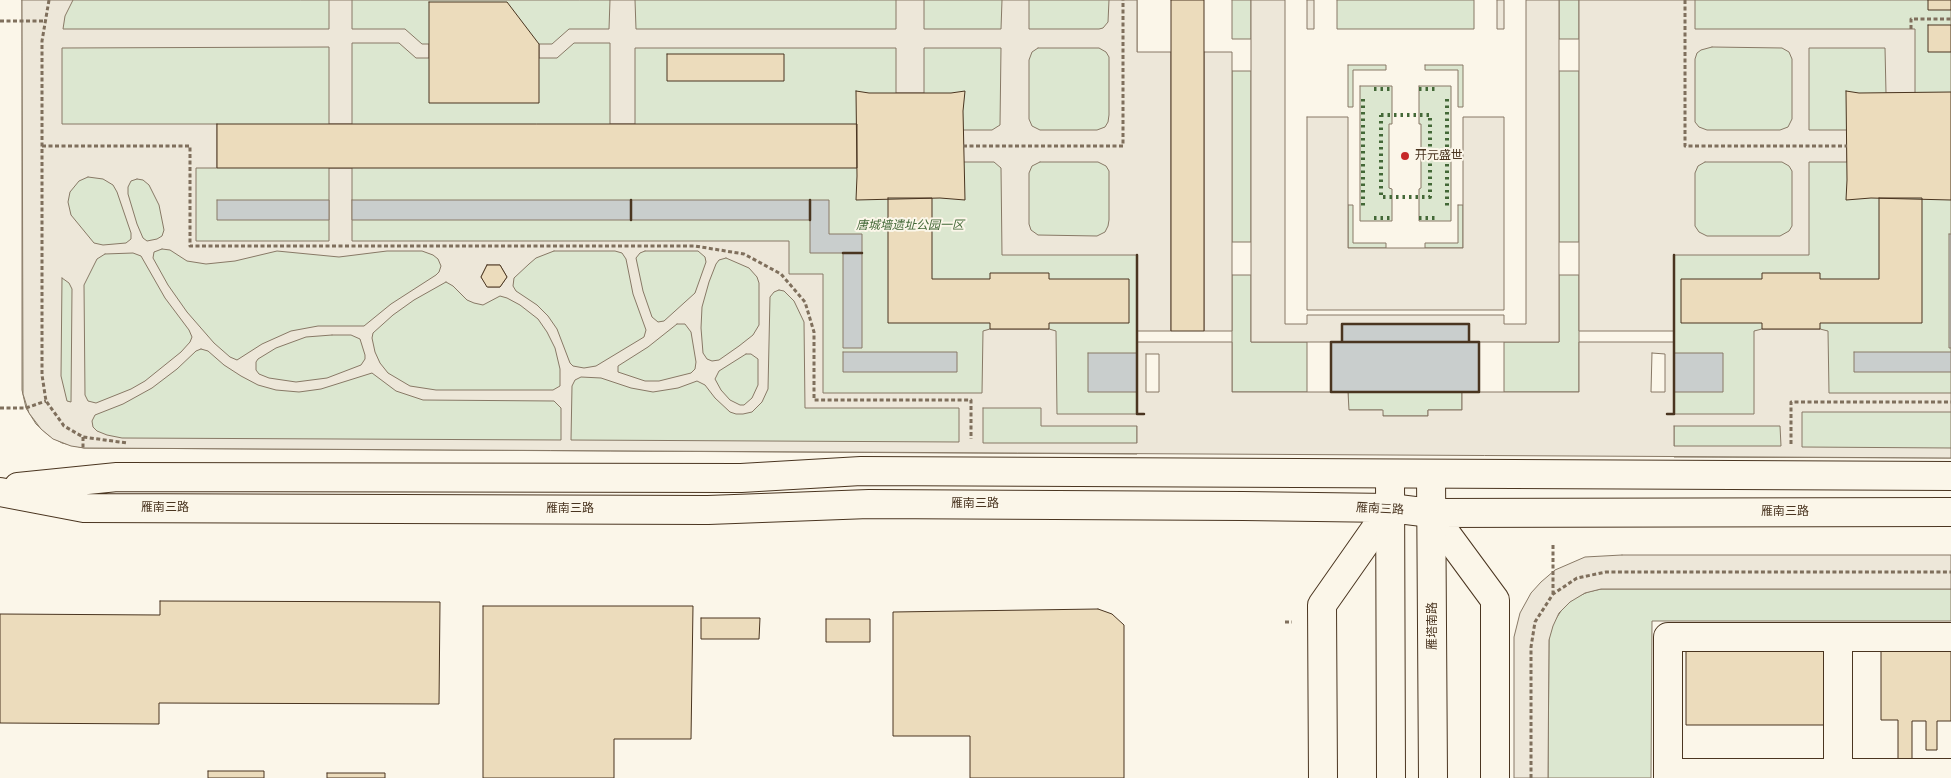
<!DOCTYPE html>
<html>
<head>
<meta charset="utf-8">
<style>
	body { margin:0 }
	canvas { display:block; background:#fbf6e9 }
</style>
</head>
<body>
<canvas width="1951" height="778"></canvas>
<script>
const ctx = document.querySelector('canvas').getContext('2d');
ctx.lineJoin = 'round';
function paint(path, color) { ctx.fillStyle = color; ctx.fill(path, 'evenodd'); }
const toPath = rows => new Path2D(rows.map(r => 'M' + r).join(''));
function trace(path, color, width, dash) { ctx.strokeStyle = color; ctx.lineWidth = width; ctx.lineCap = dash ? 'butt' : 'round'; ctx.setLineDash(dash || []); ctx.stroke(path); }
function write(font, color, halo, rows, align = 'center') {
  ctx.font = font + ' "PT Serif","Noto Sans SC",serif'; ctx.lineWidth = 4; ctx.setLineDash([]); ctx.textBaseline = 'middle'; ctx.strokeStyle = halo; ctx.fillStyle = color; for (const [text, x, y, turn = 0] of rows) {
    ctx.save(); ctx.translate(x, y); ctx.rotate((+turn || 0) * Math.PI / 180); ctx.textAlign = isNaN(turn) ? turn : align; if (halo) ctx.strokeText(text, 0, 0); ctx.fillText(text, 0, 0); ctx.restore();
  }
}
const green = toPath([
	[22,0,1137,0,1137,454,84,448,62,443,48,435,36,424,26,408,22,390,22,0],
	[1232,0,1251,0,1251,39,1232,39,1232,0],
	[1337,0,1474,0,1474,29,1337,29,1337,0],
	[1559,0,1579,0,1579,39,1559,39,1559,0],
	[1674,0,1951,0,1951,458,1674,457,1674,0],
	[1348,65,1386,65,1386,70,1353,70,1353,107,1348,107,1348,65],
	[1425,65,1463,65,1463,107,1458,107,1458,70,1425,70,1425,65],
	[1232,71,1251,71,1251,242,1232,242,1232,71],
	[1559,71,1579,71,1579,242,1559,242,1559,71],
	[1360,86,1392,86,1392,124,1389,124,1389,188,1392,189,1392,221,1360,221,1360,86],
	[1419,86,1451,86,1451,221,1419,221,1419,189,1421,188,1421,124,1419,124,1419,86],
	[1348,205,1353,205,1353,243,1386,243,1386,248,1348,248,1348,205],
	[1458,205,1463,205,1463,248,1425,248,1425,243,1458,243,1458,205],
	[1232,275,1251,275,1251,342,1307,342,1307,392,1232,392,1232,275],
	[1559,275,1579,275,1579,392,1504,392,1504,342,1559,342,1559,275],
	[1348,392,1462,392,1462,410,1428,410,1428,416,1383,416,1382,410,1348,410,1348,392],
	[1601,589,1951,589,1951,621,1652,621,1651,778,1548,778,1549,636,1553,623,1563,608,1574,598,1588,592,1601,589]
]);
paint(green, '#dce7d0');
trace(green, '#887966', 1);
const parking = toPath([
	[22,0,73,0,65,16,63,29,329,29,329,0,352,0,352,29,405,29,422,44,429,44,429,58,416,58,399,43,352,43,352,124,329,124,329,47,62,48,62,124,217,124,217,168,196,168,196,241,329,241,329,168,352,168,352,241,789,241,789,274,823,274,823,393,982,393,983,331,990,329,1049,329,1056,331,1057,414,1137,414,1137,342,1232,342,1232,392,1348,392,1349,410,1383,410,1383,416,1428,416,1428,410,1462,410,1462,392,1579,392,1579,342,1674,342,1674,414,1754,414,1754,331,1762,329,1820,329,1828,331,1829,393,1951,393,1951,412,1802,412,1802,447,1951,448,1951,458,84,448,71,446,53,439,41,429,29,413,23,394,22,0],
	[88,177,103,179,113,185,117,192,131,233,131,239,126,243,103,245,94,243,71,215,68,202,70,192,79,181,88,177],
	[137,179,143,180,149,185,159,205,164,230,162,236,157,239,147,241,143,238,137,224,128,194,128,187,131,181,137,179],
	[162,249,170,250,187,261,206,264,235,261,277,251,339,257,387,251,422,251,433,255,438,259,441,266,439,272,436,275,391,304,364,326,318,326,291,331,262,344,237,360,230,357,214,343,187,312,168,285,153,258,154,252,162,249],
	[554,251,615,251,622,253,626,259,633,294,646,330,644,337,596,366,584,368,573,366,570,363,557,329,548,316,537,305,516,291,513,286,514,278,529,264,536,258,554,251],
	[645,251,698,251,705,257,706,262,695,293,664,321,658,322,652,317,643,291,636,258,640,253,645,251],
	[105,254,133,253,141,256,165,298,189,330,192,337,190,342,181,352,145,381,131,389,96,403,88,401,85,395,84,285,97,259,105,254],
	[726,258,749,268,757,277,759,283,759,325,753,335,739,346,719,360,712,361,707,359,703,353,701,328,702,307,709,282,716,264,719,260,726,258],
	[487,265,500,265,507,277,500,287,488,287,481,277,487,265],
	[62,278,69,283,72,289,71,402,67,401,61,376,62,278],
	[446,282,453,286,467,300,474,303,483,305,500,296,507,298,520,305,538,319,547,332,555,348,560,369,560,386,553,390,436,390,410,386,388,373,380,363,375,352,372,338,373,333,393,315,414,300,446,282],
	[779,290,784,291,794,301,804,322,805,408,959,408,959,442,571,440,572,386,575,380,581,377,601,378,631,388,653,392,678,388,697,381,705,385,715,398,730,412,736,414,743,414,752,412,762,402,768,389,770,297,774,292,779,290],
	[677,324,685,324,691,332,696,362,695,369,691,373,659,381,645,381,618,372,618,366,648,347,677,324],
	[332,335,351,335,360,339,365,355,365,359,361,365,327,378,296,382,269,378,259,374,256,370,256,362,258,359,276,348,306,337,332,335],
	[201,349,208,351,224,365,241,376,258,385,276,390,299,392,321,389,372,373,396,391,423,400,554,401,561,408,561,440,122,438,107,435,97,431,93,427,92,421,95,415,123,404,152,388,177,369,196,351,201,349],
	[1652,353,1665,354,1665,392,1651,392,1652,353],
	[746,354,751,354,758,359,758,385,752,398,744,405,740,405,730,400,721,390,715,379,719,371,746,354],
	[1146,354,1159,354,1159,392,1146,392,1146,354],
	[983,408,1041,408,1041,426,1137,426,1137,443,983,443,983,408],
	[1674,426,1780,426,1781,446,1674,446,1674,426],
	[610,0,635,0,636,29,896,29,896,0,924,0,924,29,1001,29,1002,0,1029,0,1029,29,1099,29,1103,28,1108,22,1109,0,1137,0,1137,52,1171,52,1171,331,1137,331,1137,255,1002,255,1001,168,994,162,963,162,963,130,992,130,1000,125,1001,48,924,48,924,93,896,93,896,48,635,48,635,124,610,124,610,43,574,43,557,58,539,58,539,44,552,44,569,29,609,29,610,0],
	[1038,48,1099,48,1106,52,1109,57,1109,115,1108,122,1105,127,1097,130,1040,130,1032,126,1029,119,1029,60,1032,52,1038,48],
	[1040,162,1098,162,1106,166,1109,171,1109,220,1108,226,1105,232,1097,236,1038,235,1031,230,1029,224,1029,173,1032,166,1040,162],
	[1251,0,1285,0,1285,324,1307,324,1307,315,1504,315,1504,324,1526,324,1526,0,1559,0,1559,342,1469,342,1469,324,1342,324,1342,342,1251,342,1251,0],
	[1307,0,1314,0,1314,29,1307,29,1307,0],
	[1497,0,1504,0,1504,29,1497,29,1497,0],
	[1579,0,1695,0,1695,29,1915,29,1915,93,1886,93,1885,48,1809,48,1809,130,1847,130,1847,162,1809,162,1809,255,1674,255,1674,331,1579,331,1579,0],
	[1712,47,1782,48,1789,52,1792,59,1792,119,1788,127,1780,130,1707,130,1699,127,1695,122,1695,59,1697,53,1701,50,1712,47],
	[1705,162,1782,162,1789,166,1792,171,1792,226,1789,231,1780,236,1707,236,1699,232,1695,226,1695,173,1698,166,1705,162],
	[1204,52,1232,52,1232,331,1204,331,1204,52],
	[1307,117,1348,117,1348,248,1463,248,1463,117,1504,117,1504,310,1307,310,1307,117],
	[1622,555,1951,555,1951,589,1601,589,1585,593,1570,602,1559,613,1553,626,1549,640,1548,778,1514,778,1514,637,1520,613,1531,593,1541,582,1555,570,1585,557,1622,555]
]);
paint(parking, '#ede7d9');
trace(parking, '#887966', 1);
const water = toPath([
	[217,200,329,200,329,220,217,220,217,200],
	[352,200,829,200,829,234,862,234,862,348,843,348,843,253,810,253,810,220,352,220,352,200],
	[1949,234,1951,234,1951,348,1949,348,1949,234],
	[1342,324,1469,324,1469,342,1479,342,1479,392,1331,392,1331,342,1342,342,1342,324],
	[843,352,957,352,957,372,843,372,843,352],
	[1854,352,1951,352,1951,372,1854,372,1854,352],
	[1088,353,1137,353,1137,392,1088,392,1088,353],
	[1674,353,1723,353,1723,392,1674,392,1674,353]
]);
paint(water, '#c9cecd');
trace(water, '#887966', 1);
const building = toPath([
	[1171,0,1204,0,1204,331,1171,331,1171,0],
	[1928,0,1951,0,1951,10,1928,10,1928,0],
	[429,2,507,2,539,44,539,103,429,103,429,2],
	[1928,25,1951,25,1951,52,1928,52,1928,25],
	[667,54,784,54,784,81,667,81,667,54],
	[856,91,869,93,951,93,965,91,963,111,965,200,940,198,856,200,857,176,856,91],
	[1846,91,1859,93,1951,92,1951,200,1871,198,1846,200,1847,180,1846,91],
	[217,124,857,124,857,168,217,168,217,124],
	[888,198,932,198,932,279,990,279,990,273,1049,273,1049,279,1129,279,1129,323,1049,323,1049,329,990,329,990,323,888,323,888,198],
	[1879,198,1922,198,1922,323,1820,323,1820,329,1762,329,1762,323,1681,323,1681,279,1762,279,1762,273,1820,273,1820,279,1879,279,1879,198],
	[487,265,500,265,507,277,500,287,487,287,481,277,487,265],
	[160,601,440,602,439,704,159,703,159,724,0,723,0,614,160,615,160,601],
	[483,606,693,606,691,739,614,739,614,778,483,778,483,606],
	[1098,609,1112,614,1124,625,1124,778,970,778,970,736,893,736,893,612,1098,609],
	[701,618,760,618,759,639,701,639,701,618],
	[826,619,870,619,870,642,826,642,826,619],
	[1881,641,1951,641,1951,721,1937,721,1937,750,1926,750,1926,721,1912,721,1912,760,1898,760,1898,720,1881,720,1881,641],
	[1686,642,1831,642,1831,725,1686,725,1686,642],
	[208,771,264,771,264,778,208,778,208,771],
	[327,773,385,773,385,778,327,778,327,773]
]);
paint(building, '#ecdcbc');
trace(building, '#4a3520', 1);
const minor = toPath([
	[18,487,117,477,741,478,861,471,1951,476],
	[0,492,84,508,708,510,869,504,1243,506,1390,508,1431,513,1951,512],
	[1431,513,1495,600,1495,778],
	[1838,637,1838,778],
	[1668,773,1951,773],
	[1323,778,1322,605,1390,508],
	[1668,778,1668,637,1951,637]
]);
const major = toPath([
	[1390,474,1391,778],
	[1431,474,1433,778]
]);
trace(minor, '#4a3520', 30);
trace(major, '#4a3520', 30);
trace(toPath([
	[49,0,42,41,42,375,46,401,64,426,83,437,127,443],
	[1685,0,1685,146,1847,146],
	[0,21,44,21],
	[1911,29,1911,19,1951,19],
	[42,146,190,146,190,246,695,246,744,254,781,274,805,302,814,332,814,400,971,400,971,439],
	[963,146,1123,146,1123,0],
	[0,408,26,408,46,401],
	[83,437,83,448],
	[1791,444,1791,402,1951,402],
	[1553,545,1553,594],
	[1285,622,1292,622],
	[1531,778,1531,647,1535,622,1553,594,1577,578,1606,572,1951,572]
]), '#7f6f5c', 3, [4, 2.5]);
trace(minor, '#fbf6e9', 28);
trace(major, '#fbf6e9', 28);
trace(toPath([
	[1374,89,1392,89],
	[1419,89,1437,89],
	[1363,99,1363,208],
	[1447,99,1447,208],
	[1381,115,1430,115,1430,197,1381,197,1381,115],
	[1374,218,1392,218],
	[1419,218,1437,218]
]), '#436837', 4, [2.5, 4]);
trace(toPath([
	[631,200,631,220],
	[810,200,810,220],
	[843,253,862,253],
	[1137,255,1137,414,1144,414],
	[1342,324,1469,324,1469,342,1342,342,1342,324],
	[1331,342,1479,342,1479,392,1331,392,1331,342],
	[1667,414,1674,414,1674,255]
]), '#4a3520', 2.5);
for (const [x, y, r, color] of [
	[1405,156,5,"#c62828"]
]) { const dot = new Path2D(); dot.arc(x, y, r, 0, 2 * Math.PI); ctx.fillStyle = color; ctx.fill(dot); trace(dot, '#fbf6e9', 2); }
write('12px', '#4a3520', '#fbf6e9', [
	["开元盛世",1415,156]
], 'left');
write('italic 12px', '#436837', '#fbf6e9', [
	["唐城墙遗址公园一区",910,226]
]);
write('12px', '#4a3520', '#fbf6e9', [
	["雁南三路",975,504],
	["雁南三路",165,508],
	["雁南三路",570,509],
	["雁南三路",1380,509,3],
	["雁南三路",1785,512],
	["雁塔南路",1433,626,-90]
]);
</script>
</body>
</html>
